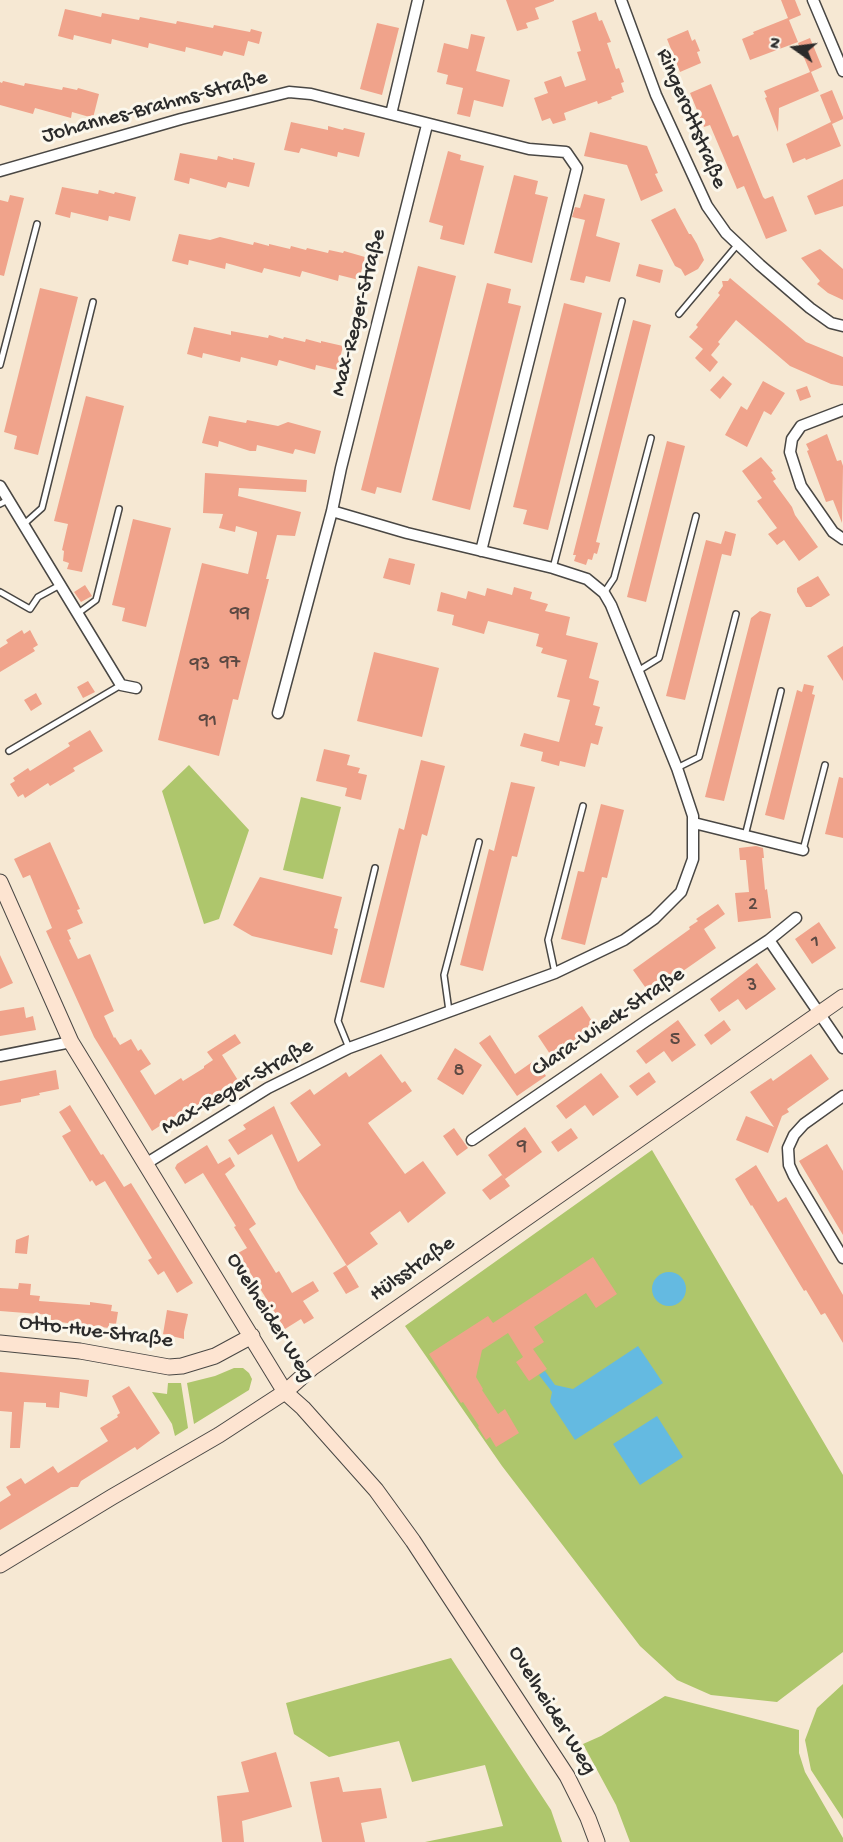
<!DOCTYPE html>
<html>
<head>
<meta charset="utf-8">
<style>
	body { margin:0 }
	#map { position:relative; width:843px; height:1842px; overflow:hidden; background:#f6e8d3; font-family:"Gochi Hand",sans-serif }
	canvas { display:block }
	.north { position:absolute; left:765px; top:18px; width:60px; height:60px; -webkit-text-stroke:4px #fbf7ec; paint-order:stroke; rotate:284deg; font-size:16px; font-weight:700; line-height:24px; text-align:center; color:#2b2b2b }
	.north::after { content:''; display:block; margin:auto; width:21px; height:27px; background:#2b2b2b; clip-path:polygon(50% 0,100% 100%,50% 72%,0 100%) }
</style>
</head>
<body>
<div id="map">
<canvas width="843" height="1842"></canvas>
<div class="north">N</div>
</div>
<script>
const ctx = document.querySelector('canvas').getContext('2d');
ctx.lineJoin = 'round';
function paint(path, color) { ctx.fillStyle = color; ctx.fill(path, 'evenodd'); }
const toPath = rows => new Path2D(rows.map(r => 'M' + r).join(''));
function trace(path, color, width, dash) { ctx.strokeStyle = color; ctx.lineWidth = width; ctx.lineCap = dash ? 'butt' : 'round'; ctx.setLineDash(dash || []); ctx.stroke(path); }
function write(font, color, halo, rows, align = 'center') {
  ctx.font = font + ' "Gochi Hand",sans-serif'; ctx.lineWidth = 6; ctx.setLineDash([]); ctx.textBaseline = 'middle'; ctx.strokeStyle = halo; ctx.fillStyle = color; for (const [text, x, y, turn = 0] of rows) {
    ctx.save(); ctx.translate(x, y); ctx.rotate((+turn || 0) * Math.PI / 180); ctx.textAlign = isNaN(turn) ? turn : align; if (halo) ctx.strokeText(text, 0, 0); ctx.fillText(text, 0, 0); ctx.restore();
  }
}
paint(toPath([
	[189,765,249,830,219,919,204,924,162,791],
	[301,797,341,807,323,879,283,870],
	[652,1150,843,1475,843,1652,777,1702,711,1695,677,1680,640,1646,502,1466,405,1326],
	[234,1368,243,1368,249,1373,252,1379,249,1390,194,1424,187,1383,215,1376],
	[168,1383,181,1383,188,1428,175,1436,172,1424,152,1392,167,1394],
	[451,1658,551,1810,562,1842,425,1842,503,1826,485,1765,412,1782,399,1741,329,1757,294,1734,286,1703],
	[843,1684,843,1819,811,1770,805,1740,817,1708],
	[665,1696,799,1730,799,1753,805,1772,843,1838,843,1842,630,1842,616,1805,583,1744,601,1736]
]), '#aec66c');
paint(toPath([
	'652 1289a17 17 0 1 1 34 0a17 17 0 1 1-34 0Z',
	[638,1346,663,1383,575,1440,550,1402,552,1392,539,1375,545,1371,555,1385,573,1389],
	[657,1416,683,1457,640,1485,613,1444]
]), '#64bae1');
paint(toPath([
	[506,0,554,0,554,1,535,8,539,19,526,23,528,28,517,31],
	[781,0,795,0,801,15,789,20,798,42,750,60,742,39,754,34,753,32,788,18],
	[65,9,101,17,102,13,139,20,140,17,176,24,177,21,213,28,214,25,250,32,251,29,262,32,259,44,248,41,244,56,224,51,222,56,186,47,185,52,149,43,148,48,112,39,111,44,74,35,73,40,58,36],
	[596,12,599,21,602,20,611,42,607,43,616,69,619,68,624,82,621,83,624,92,611,97,612,99,598,104,597,101,564,113,566,120,553,124,550,118,542,121,534,98,548,93,544,82,561,76,565,87,586,80,577,52,581,51,572,21],
	[377,23,399,28,382,95,360,89],
	[688,30,692,41,695,39,700,51,697,52,701,63,680,72,667,39],
	[471,34,485,37,476,71,510,80,503,107,474,100,470,117,457,114,463,88,446,84,448,75,437,72,444,43,468,49],
	[810,38,822,67,811,72,819,91,779,108,778,132,765,98,767,97,764,91,810,72,798,43],
	[3,81,24,86,25,83,62,90,63,87,77,90,78,88,99,94,93,118,72,112,71,118,35,108,33,114,0,105,0,82,2,83],
	[711,84,733,137,738,135,740,140,763,197,765,199,773,196,787,231,766,239,744,186,737,189,735,184,710,125,704,127,690,93],
	[832,90,843,117,843,119,832,124,841,146,806,160,805,158,793,163,786,144,831,122,820,95],
	[291,122,328,130,328,126,343,130,344,128,365,133,359,157,338,152,337,157,301,148,299,153,284,150],
	[590,132,647,146,658,173,655,174,663,191,641,201,627,165,584,156],
	[448,151,461,155,460,160,484,166,464,245,440,239,443,226,429,222],
	[180,153,217,160,218,156,233,160,233,158,255,163,249,187,228,182,226,188,190,178,189,184,174,180],
	[514,175,538,181,535,194,548,197,532,263,494,253],
	[843,179,843,206,815,215,807,196],
	[62,187,98,194,99,190,114,194,115,192,136,197,130,221,109,216,108,221,71,212,70,218,55,214],
	[584,194,605,199,596,236,620,243,610,282,586,276,584,283,570,280,585,220,572,217,575,207,580,208],
	[10,195,24,198,4,276,0,275,0,200,8,202],
	[675,208,689,234,691,234,697,244,704,260,698,269,685,276,681,269,675,266,651,220],
	[179,234,210,240,220,237,253,245,254,242,269,246,269,244,290,249,291,246,306,250,307,248,328,253,329,250,343,253,344,251,365,257,359,280,339,275,338,281,302,271,300,277,264,268,262,273,226,263,225,269,189,260,188,265,172,261],
	[820,249,843,269,843,300,828,293,817,284,820,281,801,258],
	[639,264,663,270,660,283,636,276],
	[418,266,456,276,401,493,377,487,375,494,361,490],
	[730,278,806,342,843,357,843,386,831,384,790,366,736,320,718,342,720,344,711,355,718,362,710,372,700,363,695,358,703,349,689,337,698,327,696,325,720,295,718,293,723,286,722,281,728,281],
	[487,283,511,289,508,303,521,306,470,510,432,500],
	[40,288,78,297,38,455,14,449,17,436,4,432],
	[564,303,602,313,548,530,523,524,527,510,513,507],
	[633,320,651,325,596,542,600,543,597,554,594,553,592,560,588,559,586,565,574,561,576,555,573,555],
	[194,327,231,335,231,331,268,338,269,335,283,339,284,337,305,342,306,339,321,343,321,341,343,346,337,370,316,365,315,370,279,360,277,366,241,357,240,362,203,353,202,358,187,354],
	[723,376,732,384,720,399,710,390],
	[763,381,785,393,771,415,764,411,747,447,725,435,741,406,747,410],
	[807,386,811,397,800,401,796,390],
	[86,396,124,406,82,572,67,569,69,563,63,561,64,551,62,550,68,524,54,521],
	[209,416,246,423,247,420,278,426,288,422,321,431,315,454,295,449,293,454,257,445,256,451,250,451,219,441,218,447,202,443],
	[827,434,837,461,841,460,843,466,842,523,833,500,826,502,807,451,809,450,806,444],
	[667,441,685,446,646,602,627,597],
	[761,457,773,471,771,472,776,479,773,481,792,507,795,515,818,547,799,561,784,540,777,545,768,534,777,528,757,501,762,498,742,471],
	[205,473,307,480,306,492,239,488,238,496,301,512,295,536,277,535,266,579,269,579,238,700,233,699,219,756,158,740,202,563,248,574,257,534,257,532,236,526,235,532,219,528,223,514,203,513],
	[133,519,171,528,146,627,122,621,125,608,112,605],
	[725,531,736,534,731,556,722,554,685,700,666,696,706,540,721,544],
	[389,558,415,564,410,585,383,578],
	[818,576,830,595,811,607,806,607,797,592,797,588],
	[85,585,92,596,81,602,74,592],
	[514,587,532,592,530,599,548,604,545,611,570,617,566,635,598,643,589,678,599,681,593,705,600,707,595,725,603,727,598,745,591,743,585,767,560,761,559,766,541,761,543,752,520,746,524,733,559,742,570,700,557,697,567,660,541,653,543,648,536,646,539,634,488,621,484,634,452,625,454,615,437,611,441,592,466,599,468,591,485,596,487,588,512,595],
	[760,611,771,614,724,801,705,797,751,618],
	[22,630,24,634,30,630,38,645,33,648,35,651,0,672,0,648,8,643,6,640],
	[843,646,843,681,827,656],
	[374,652,439,668,422,737,357,721],
	[88,681,95,692,83,698,77,687],
	[804,684,814,686,812,694,815,695,784,820,765,815,797,690,802,692],
	[36,693,42,704,31,711,24,700],
	[90,730,103,751,73,768,75,771,50,786,48,783,25,798,23,794,18,797,10,784,15,781,13,778,28,768,30,771,70,746,68,743],
	[324,749,350,755,347,765,360,768,358,773,367,775,361,800,345,796,347,788,316,781],
	[421,760,445,766,427,836,422,834,384,988,360,982,399,828,404,830],
	[839,777,843,778,843,838,825,834],
	[511,782,535,787,517,857,512,856,483,971,460,965,489,849,494,851],
	[601,804,624,810,607,878,602,877,585,945,561,939,578,871,584,872],
	[50,842,80,909,77,910,83,923,67,930,71,939,69,940,78,959,90,954,114,1011,104,1016,114,1038,115,1037,120,1045,131,1039,138,1051,141,1049,151,1064,140,1071,155,1095,181,1078,183,1081,204,1068,204,1066,213,1060,207,1052,235,1034,241,1043,222,1055,241,1085,194,1111,191,1106,152,1131,94,1037,46,931,52,928,30,875,23,878,14,859],
	[756,846,763,848,764,858,762,858,765,890,767,889,771,918,738,922,735,893,749,892,746,860,740,860,739,848],
	[260,877,342,897,334,928,338,929,332,955,252,936,233,925],
	[718,904,725,914,704,929,716,948,650,994,633,970,690,929,689,927,698,921,696,919],
	[819,922,836,948,812,964,795,939],
	[0,955,13,983,0,989],
	[757,963,776,989,746,1010,738,999,719,1012,710,999],
	[582,1006,598,1030,554,1060,538,1036],
	[24,1007,26,1018,33,1016,36,1030,0,1036,0,1011],
	[678,1020,696,1045,672,1062,664,1051,646,1064,636,1051],
	[724,1020,731,1030,711,1045,704,1035],
	[490,1035,515,1074,535,1060,546,1076,517,1096,479,1043],
	[455,1048,482,1065,463,1095,437,1079],
	[381,1054,402,1083,405,1081,412,1091,368,1123,405,1174,423,1161,446,1193,408,1223,400,1211,370,1233,378,1244,347,1266,298,1189,272,1134,238,1155,228,1140,246,1129,243,1125,274,1106,298,1162,321,1145,290,1103,310,1089,314,1095,346,1072,349,1077],
	[811,1054,829,1079,787,1109,789,1112,782,1116,768,1153,736,1140,746,1116,774,1127,750,1092,771,1078,773,1081],
	[56,1070,59,1089,39,1093,40,1095,21,1099,21,1102,0,1106,0,1081],
	[649,1072,656,1082,637,1096,629,1086],
	[601,1073,619,1097,593,1116,585,1105,566,1119,556,1106],
	[70,1105,101,1155,103,1154,124,1187,131,1183,193,1283,177,1293,164,1271,158,1275,148,1260,152,1258,105,1181,96,1186,92,1180,90,1182,62,1136,71,1131,59,1112],
	[525,1127,542,1152,505,1179,488,1155],
	[454,1128,468,1148,457,1156,443,1136],
	[571,1128,578,1138,558,1152,551,1142],
	[827,1144,843,1171,843,1235,799,1161],
	[207,1145,218,1164,230,1157,235,1166,225,1174,256,1224,249,1229,276,1273,279,1271,292,1293,313,1281,319,1291,303,1301,314,1318,304,1324,301,1319,285,1329,238,1253,247,1248,234,1227,236,1226,203,1173,185,1184,175,1168,177,1164],
	[756,1165,778,1202,786,1197,843,1295,843,1343,825,1313,821,1315,806,1290,804,1291,752,1205,751,1206,735,1179],
	[502,1175,510,1186,490,1200,482,1190],
	[29,1235,27,1254,15,1253,16,1240],
	[593,1257,617,1294,596,1308,586,1293,534,1327,544,1342,533,1349,547,1369,529,1381,516,1362,523,1357,508,1333,482,1350,476,1377,483,1389,482,1390,498,1414,505,1409,519,1433,496,1447,490,1437,486,1440,478,1427,479,1426,463,1402,461,1403,429,1354,488,1316,493,1323],
	[346,1265,359,1287,346,1294,333,1273],
	[19,1283,31,1284,30,1295,40,1296,39,1301,90,1305,90,1302,112,1305,111,1311,118,1312,116,1324,109,1323,109,1328,51,1321,51,1315,0,1311,0,1288,18,1289],
	[167,1310,188,1314,184,1332,184,1339,163,1334],
	[0,1372,89,1380,87,1397,60,1392,59,1408,46,1407,46,1403,24,1402,20,1448,10,1448,12,1412,0,1411],
	[129,1386,160,1433,137,1450,135,1447,81,1481,78,1487,71,1487,0,1530,0,1502,11,1495,6,1487,21,1478,25,1484,53,1466,58,1473,108,1441,100,1428,118,1417,117,1415,120,1413,112,1396],
	[276,1752,292,1807,242,1821,244,1842,222,1842,217,1796,249,1792,241,1762],
	[339,1777,343,1792,381,1788,387,1818,361,1823,365,1842,322,1842,310,1782]
]), '#f0a38b');
const lane = toPath([
	[679,314,738,244],
	[0,365,37,224],
	[0,504,8,500],
	[23,525,42,508,93,302],
	[553,568,622,301],
	[0,592,30,609,38,597,60,585],
	[604,593,614,578,651,438],
	[77,614,96,600,119,509],
	[638,671,659,658,696,516],
	[9,751,121,685],
	[677,768,699,757,736,614],
	[745,836,781,691],
	[803,850,825,765],
	[555,973,548,940,583,806],
	[449,1011,444,975,479,842],
	[349,1048,338,1021,375,868]
]);
const street = toPath([
	[621,0,656,95,707,206,726,233,760,265,810,308,831,323,843,326],
	[813,0,843,71],
	[391,114,418,0],
	[0,171,181,119,289,92,311,94,529,149,566,152,577,168,481,551],
	[843,410,801,426,792,439,790,452,801,486,833,532,843,539],
	[0,486,121,685,136,688],
	[278,713,332,511,341,468,427,125],
	[694,823,803,850],
	[796,918,769,940,843,1048],
	[0,1056,71,1042],
	[843,1096,804,1124,794,1135,788,1148,789,1165,794,1176,843,1258],
	[472,1140,646,1021,769,940],
	[147,1163,268,1088,349,1048,555,973,624,940,654,919,681,892,693,859,693,816,677,768,611,605,604,593,587,579,553,568,407,533,332,511]
]);
const secondary = toPath([
	[0,882,71,1042,285,1392,303,1408,376,1490,413,1541,567,1776,588,1818,597,1842],
	[0,1343,80,1351,169,1367,182,1366,215,1356,252,1336],
	[0,1565,112,1497,219,1435,285,1392,313,1367,843,997]
]);
trace(lane, '#494744', 8);
trace(street, '#494744', 13);
trace(secondary, '#494744', 17);
trace(lane, '#fff', 5);
trace(street, '#fff', 10);
trace(secondary, '#fde4d1', 15);
write('20px', '#5c4943', null, [
	["99",240,615],
	["97",230,664],
	["93",200,666],
	["91",208,722],
	["2",753,906],
	["1",815,943],
	["3",752,987],
	["5",675,1041],
	["8",459,1072],
	["9",522,1148]
]);
write('22px', '#2b2b2b', '#fbf7ec', [
	["Johannes-Brahms-Straße",155,108,-15],
	["Ringerottstraße",690,119,67],
	["Max-Reger-Straße",360,313,-76],
	["Clara-Wieck-Straße",609,1023,-34],
	["Max-Reger-Straße",238,1088,-30],
	["Hülsstraße",413,1270,-35],
	["Ovelheider Weg",269,1318,58],
	["Otto-Hue-Straße",96,1333,7],
	["Ovelheider Weg",551,1711,58]
]);
</script>
</body>
</html>
